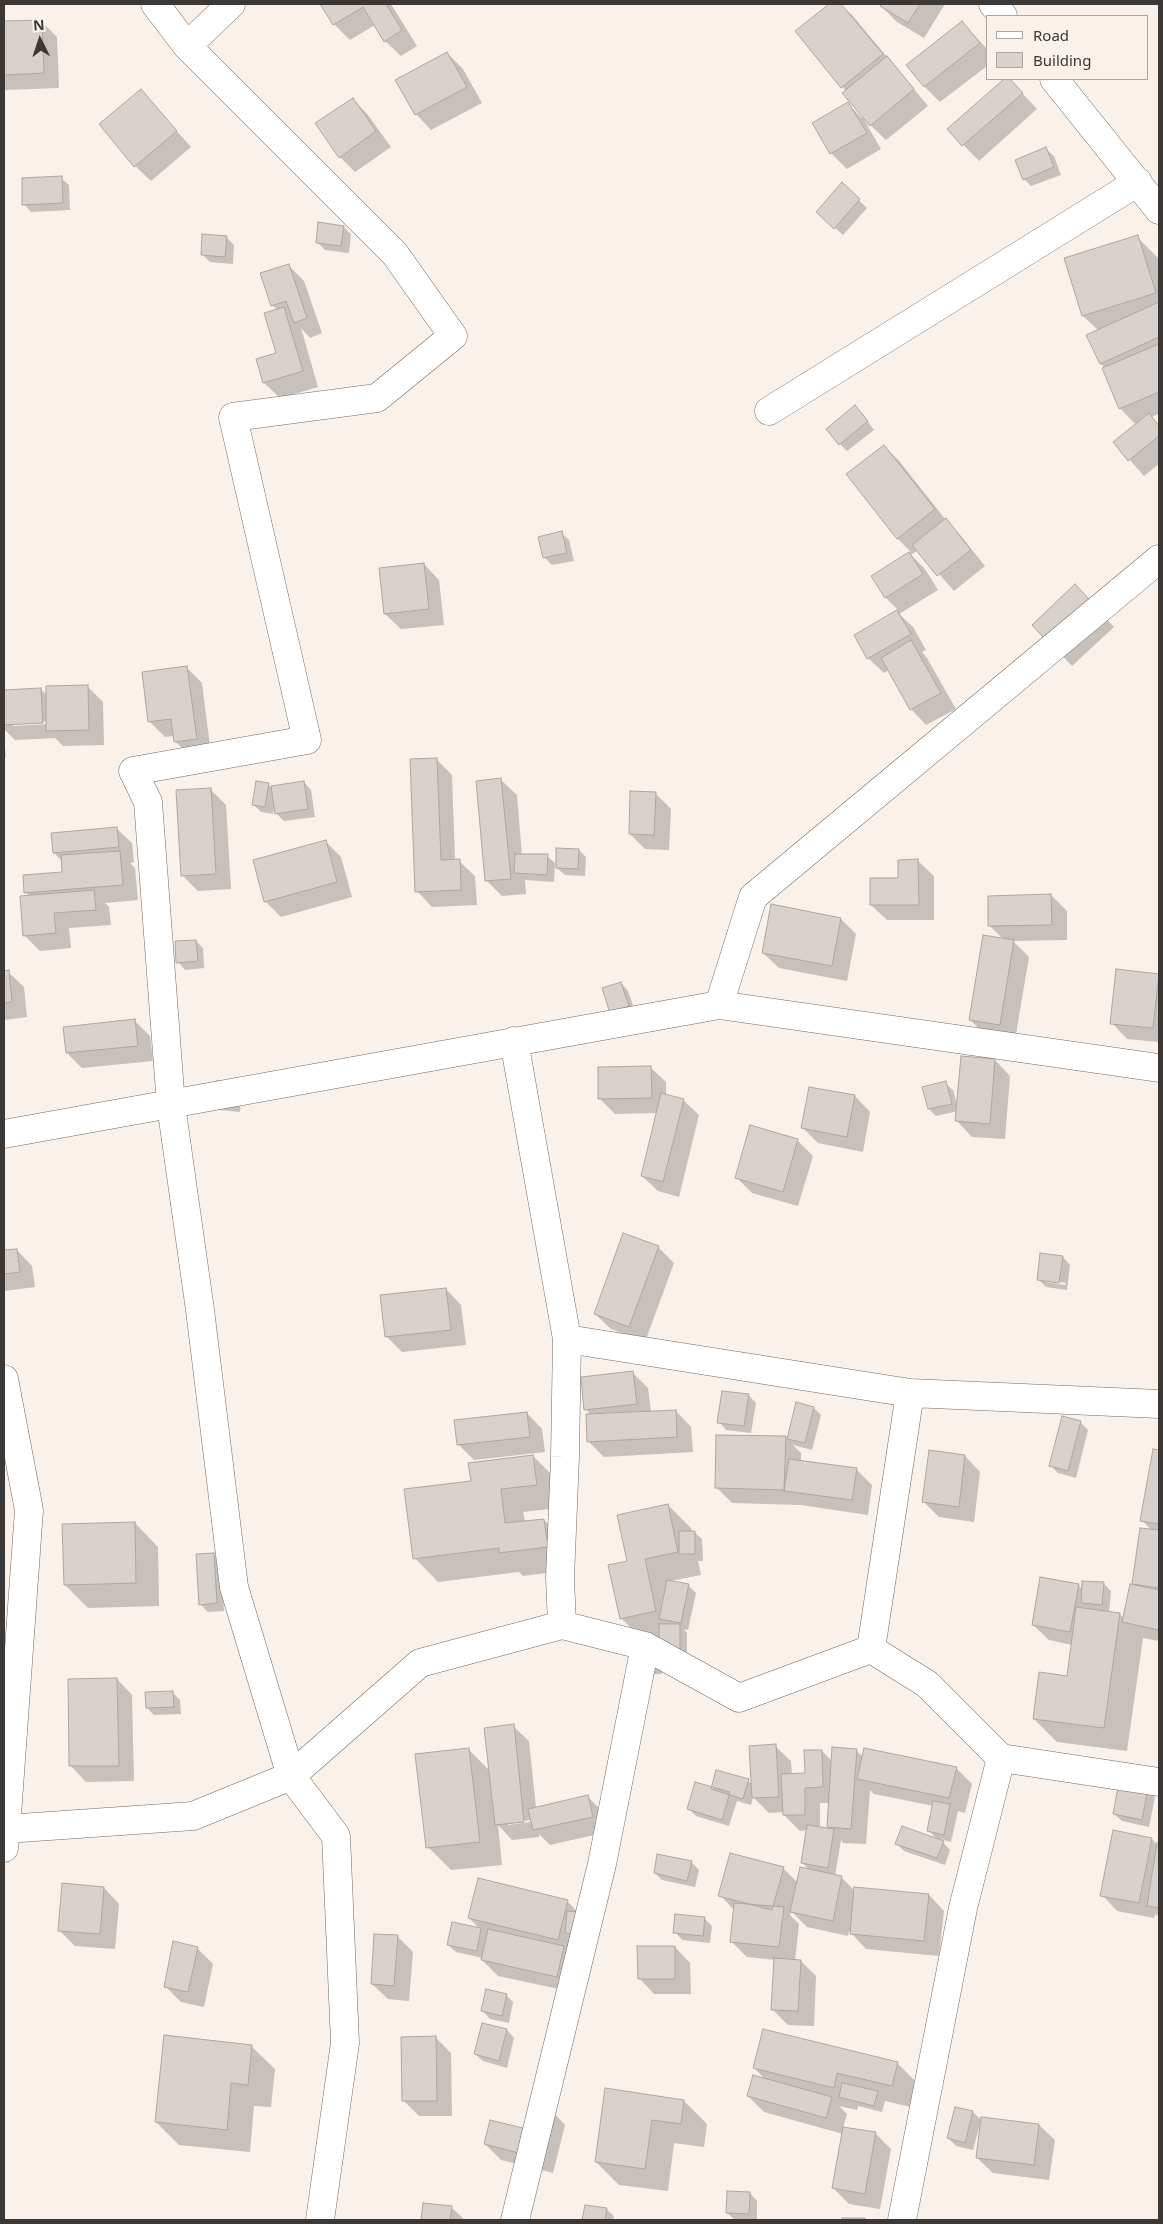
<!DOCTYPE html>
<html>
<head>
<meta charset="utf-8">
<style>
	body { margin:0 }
	#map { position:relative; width:1163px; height:2224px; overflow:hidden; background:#f9f1ea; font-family:"Noto Sans",sans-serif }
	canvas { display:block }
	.frame { position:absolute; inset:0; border:5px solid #3b3835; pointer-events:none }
	.legend { position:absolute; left:986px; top:15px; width:162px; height:65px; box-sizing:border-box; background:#f9f1ea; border:1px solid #ada7a2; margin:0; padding:6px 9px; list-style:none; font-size:15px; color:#3b3835 }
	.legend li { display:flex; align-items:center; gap:10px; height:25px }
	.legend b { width:25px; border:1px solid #ada7a2 }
	.north { position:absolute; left:15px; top:15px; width:50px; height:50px; -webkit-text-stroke:4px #f9f1ea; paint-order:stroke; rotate:356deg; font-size:14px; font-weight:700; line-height:20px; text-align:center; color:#3b3835 }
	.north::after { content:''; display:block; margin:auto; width:18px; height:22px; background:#3b3835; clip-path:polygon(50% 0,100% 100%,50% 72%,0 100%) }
</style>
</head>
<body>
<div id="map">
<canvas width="1163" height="2224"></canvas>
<div class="frame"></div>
<ul class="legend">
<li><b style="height:6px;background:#fff"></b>Road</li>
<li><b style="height:14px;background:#d9d1cb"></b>Building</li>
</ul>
<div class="north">N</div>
</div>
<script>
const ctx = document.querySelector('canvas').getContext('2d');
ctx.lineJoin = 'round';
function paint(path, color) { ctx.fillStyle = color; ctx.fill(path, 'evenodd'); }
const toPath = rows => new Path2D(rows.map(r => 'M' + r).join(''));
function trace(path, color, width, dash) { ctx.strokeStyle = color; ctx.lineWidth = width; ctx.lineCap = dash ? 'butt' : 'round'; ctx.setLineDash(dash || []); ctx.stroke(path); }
paint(toPath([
	[322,4,391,4,417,46,401,56,385,41,375,25,350,40,334,24],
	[831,4,840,4,852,15,928,106,886,140,863,118,881,149,847,169,831,153,814,124,848,104,862,118,864,117,846,91,796,32],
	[883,4,945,4,924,38,897,22,881,6],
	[41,21,57,37,59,88,4,90,4,23],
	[962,22,987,49,987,66,940,102,924,86],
	[447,53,463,69,482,103,431,130,416,114],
	[1005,79,1009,79,1037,109,979,161,948,129],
	[141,91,191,147,151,181,135,166],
	[353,99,368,115,391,147,355,172,340,157],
	[1046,149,1054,156,1061,175,1031,186,1024,179],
	[61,178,69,185,70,210,31,212,24,204],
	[842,184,867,208,843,235,825,219],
	[343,227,351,234,349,253,325,250,317,242],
	[1137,237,1159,259,1159,414,1151,417,1159,425,1159,464,1144,476,1114,442,1136,425,1120,408,1105,368,1101,364,1099,331,1083,316],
	[227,238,234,245,233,264,210,262,202,254],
	[288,265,304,281,322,333,310,338,301,328,318,387,280,398,264,383,257,359,277,354,278,310,272,305],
	[862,414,874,430,847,451,840,444],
	[884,446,900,462,945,519,961,536,985,566,954,591,918,550,911,555,925,569,938,590,899,614,913,627,926,650,922,652,927,658,956,709,926,725,911,709,889,670,884,673,868,658,855,636,899,611,886,598,872,576,911,552,897,538],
	[561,533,569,540,574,561,552,565,545,558,540,538],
	[424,564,439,580,444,625,401,629,385,614],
	[1091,602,1114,627,1072,666,1057,650],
	[186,667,202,683,211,754,191,757,176,742,175,736,165,737,149,721],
	[87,686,103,702,104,745,63,746,55,738,15,740,4,729,4,691,41,689,47,696],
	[49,721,49,724,13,726,13,723],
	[4,738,6,757,4,758],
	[436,759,452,775,455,861,459,861,475,876,477,905,432,907,417,891],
	[501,780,517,795,522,855,547,856,555,863,554,882,525,880,526,894,502,896,486,880],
	[304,782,311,790,315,817,284,821,277,814,275,803,273,814,261,812,253,804,268,784,271,787],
	[210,789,226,805,231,889,198,891,182,875],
	[655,793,671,809,669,850,645,849,630,834],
	[116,828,132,843,134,862,130,863,135,868,138,900,105,903,109,907,111,925,69,928,71,948,40,951,24,935,30,897,26,892,63,873,62,861,54,853],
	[326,842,341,857,352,897,281,917,265,901],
	[579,850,586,857,585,876,565,875,557,868],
	[918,861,934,876,934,920,887,920,871,905],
	[1051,895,1067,911,1067,940,1013,941,1029,957,1015,1040,986,1035,970,1020,1004,940,990,926],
	[841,919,856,934,847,981,779,968,763,953],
	[196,941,203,948,204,968,185,970,178,962],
	[4,972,8,972,24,987,27,1017,4,1020],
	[1158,975,1159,1042,1127,1039,1112,1023],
	[621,983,628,991,636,1014,619,1019],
	[135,1021,150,1036,153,1061,82,1068,67,1053],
	[995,1060,1010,1076,1005,1139,972,1137,957,1121,958,1111,936,1116,929,1109,945,1083,953,1090,958,1108],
	[650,1067,666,1082,666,1096,683,1100,699,1115,679,1197,658,1191,642,1176,657,1113,615,1114,600,1099],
	[216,1080,234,1081,242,1089,240,1112,221,1110,214,1103],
	[855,1096,870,1112,863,1152,818,1143,803,1128],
	[797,1140,813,1156,798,1206,752,1193,736,1177],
	[658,1247,674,1263,645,1342,611,1329,595,1314],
	[17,1250,32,1266,35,1287,4,1291,4,1251],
	[1063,1257,1070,1265,1067,1290,1046,1287,1038,1279],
	[1045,1280,1066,1283,1065,1285,1045,1282],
	[446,1289,461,1305,466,1345,402,1352,386,1336],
	[633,1373,648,1388,651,1412,676,1411,691,1427,693,1452,604,1457,588,1441,591,1415,586,1409],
	[748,1395,756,1403,751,1433,726,1430,719,1422],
	[797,1404,814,1408,821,1415,812,1450,793,1445,801,1453,801,1462,856,1469,872,1485,868,1515,801,1505,732,1503,716,1487,785,1437,788,1440],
	[527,1413,542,1429,545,1452,474,1460,458,1444],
	[1080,1422,1088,1430,1076,1478,1058,1473,1051,1466],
	[1154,1450,1159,1451,1159,1641,1143,1638,1127,1751,1057,1742,1034,1719,1068,1677,1072,1645,1049,1640,1033,1625,1078,1585,1083,1590,1103,1583,1111,1591,1109,1613,1120,1614,1124,1619,1133,1586,1141,1529,1152,1531,1142,1520],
	[533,1456,556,1479,559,1508,523,1512,525,1522,544,1520,567,1543,570,1570,523,1576,519,1572,438,1582,415,1558,472,1482],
	[965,1456,980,1472,974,1522,939,1517,924,1502],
	[668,1505,691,1528,692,1532,694,1532,702,1539,703,1561,698,1561,701,1575,670,1581,688,1585,696,1593,688,1630,684,1629,687,1633,687,1667,662,1661,662,1674,641,1675,644,1641,621,1618,629,1562],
	[135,1523,158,1547,159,1606,88,1608,65,1585],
	[213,1554,221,1562,224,1611,208,1612,200,1604],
	[117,1679,132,1695,134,1781,86,1782,71,1766],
	[172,1692,180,1700,181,1714,154,1715,147,1708],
	[513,1726,529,1741,536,1808,588,1797,603,1812,607,1832,550,1845,539,1834,539,1837,512,1840,498,1825,502,1865,451,1870,428,1847,468,1749,490,1771],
	[530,1820,530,1822,508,1825,508,1822],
	[775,1746,791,1761,792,1775,806,1774,822,1751,833,1762,856,1750,863,1757,956,1768,972,1784,965,1813,958,1811,951,1842,940,1839,950,1850,945,1865,904,1851,896,1843,938,1840,928,1830,934,1806,874,1794,870,1790,866,1844,843,1843,841,1840,835,1876,841,1877,855,1891,929,1895,944,1911,939,1956,866,1949,849,1931,848,1936,807,1927,791,1911,790,1915,799,1924,795,1961,801,1961,816,1976,814,2026,788,2025,772,2009,775,1960,747,1957,731,1941,734,1910,720,1895,783,1868,798,1883,810,1870,802,1863,808,1830,800,1831,784,1815,784,1812,769,1813,753,1797,751,1805,737,1801,729,1826,696,1816,688,1808,713,1788,748,1781,753,1785],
	[820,1803,830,1803,828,1827,830,1830,820,1828],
	[1148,1789,1155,1797,1149,1827,1122,1821,1114,1814],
	[1152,1839,1157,1845,1159,1844,1159,1917,1155,1914,1154,1918,1117,1911,1102,1895],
	[691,1862,699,1870,695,1887,662,1880,655,1873],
	[104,1888,119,1904,115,1949,75,1946,59,1930],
	[567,1901,579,1913,573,1992,498,1976,482,1960,483,1958,456,1952,448,1945,480,1929,469,1918],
	[704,1918,712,1926,710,1943,682,1940,675,1932],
	[397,1936,413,1952,409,2001,388,1999,372,1984],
	[675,1947,690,1963,691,1994,654,1994,639,1978],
	[197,1948,213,1964,204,2007,181,2002,165,1986],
	[506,1995,513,2002,509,2023,490,2019,483,2011],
	[483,2024,507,2030,514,2038,507,2068,483,2061,475,2054],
	[435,2037,451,2053,452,2116,419,2116,403,2100],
	[251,2046,275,2069,271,2107,254,2106,250,2152,179,2145,156,2122],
	[897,2063,920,2086,915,2108,885,2101,882,2112,858,2106,857,2110,839,2106,847,2114,843,2128,876,2134,891,2149,880,2209,849,2204,833,2188,843,2134,764,2112,748,2096,767,2081,754,2068],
	[606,2090,684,2101,707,2124,704,2147,674,2143,668,2191,619,2185,596,2162],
	[956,2108,973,2112,981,2120,973,2150,956,2146,948,2138],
	[550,2109,565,2125,553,2173,501,2160,485,2144,528,2131],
	[982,2118,1039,2125,1055,2140,1049,2180,993,2173,977,2158],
	[750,2193,757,2201,757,2220,735,2220,727,2213],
	[424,2204,451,2207,465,2220,422,2220],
	[586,2206,606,2209,614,2216,613,2220,584,2220]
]), '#0003');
const building = toPath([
	[320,4,386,4,402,30,384,42,363,7,333,25,320,4],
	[829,4,841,4,883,54,841,88,795,31,829,4],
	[881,4,920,4,908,23,880,6,881,4],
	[42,20,44,73,4,75,4,21,42,20],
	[962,21,980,43,924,87,906,65,962,21],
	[447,52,467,87,415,115,395,80,447,52],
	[887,56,914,89,870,126,842,93,887,56],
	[1004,79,1010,79,1023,93,962,146,947,129,1004,79],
	[141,89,177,131,134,167,99,124,141,89],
	[353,98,376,131,339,158,315,123,353,98],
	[848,102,867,133,830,154,812,123,848,102],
	[1046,147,1054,167,1023,180,1015,160,1046,147],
	[62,176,63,203,22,205,22,178,62,176],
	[842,182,860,199,834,229,816,212,842,182],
	[318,222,344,226,341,246,316,243,318,222],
	[202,234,227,236,225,257,201,255,202,234],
	[1138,235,1156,293,1082,316,1064,258,1138,235],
	[289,264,307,318,294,323,286,301,271,306,260,273,289,264],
	[1159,302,1159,337,1100,364,1086,335,1159,302],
	[284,307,303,371,263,383,256,359,276,353,264,313,284,307],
	[1159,344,1159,392,1119,409,1102,368,1159,344],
	[855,405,868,421,839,445,826,429,855,405],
	[1149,413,1159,426,1159,436,1128,461,1113,442,1149,413],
	[884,445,935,509,897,539,846,474,884,445],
	[946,518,971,550,937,576,912,545,946,518],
	[562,531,567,553,543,558,538,537,562,531],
	[909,552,923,574,885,598,871,576,909,552],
	[424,563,429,609,384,614,379,568,424,563],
	[1075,584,1100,611,1056,651,1032,625,1075,584],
	[897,610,911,634,867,659,854,635,897,610],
	[911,640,941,693,910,710,881,658,911,640],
	[187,666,197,739,174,742,171,719,148,722,142,672,187,666],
	[88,685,89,730,46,731,46,686,88,685],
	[41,688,43,723,4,725,4,690,41,688],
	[437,758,441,860,460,859,461,890,415,892,410,759,437,758],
	[501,778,511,879,485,881,476,781,501,778],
	[256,781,269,783,265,807,252,805,256,781],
	[304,781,308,809,275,814,271,786,304,781],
	[211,788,216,874,181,876,176,790,211,788],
	[630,791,656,792,654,835,629,834,630,791],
	[117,827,119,847,53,853,51,833,117,827],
	[326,840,337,882,264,902,253,860,326,840],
	[556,848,579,849,578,869,556,868,556,848],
	[120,851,123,885,24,893,23,875,62,872,61,855,120,851],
	[515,854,548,854,547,875,514,873,515,854],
	[918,859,919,905,870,905,870,878,898,878,898,860,918,859],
	[94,890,96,910,54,913,56,933,23,936,20,896,94,890],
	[1051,894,1052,925,988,926,988,896,1051,894],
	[771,904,841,918,832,966,762,953,771,904],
	[983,935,1014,940,1000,1025,969,1020,983,935],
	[196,940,198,961,176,963,175,941,196,940],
	[1116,969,1159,974,1153,1028,1110,1024,1116,969],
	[9,970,12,1002,4,1003,4,971,9,970],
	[621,982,629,1006,610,1013,602,988,621,982],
	[135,1019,138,1046,66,1053,63,1027,135,1019],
	[961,1056,995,1059,990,1124,955,1121,961,1056],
	[651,1066,652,1098,598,1099,598,1067,651,1066],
	[946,1081,952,1104,928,1109,922,1087,946,1081],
	[809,1087,855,1095,847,1137,801,1128,809,1087],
	[661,1093,684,1099,663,1182,641,1176,661,1093],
	[750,1125,798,1139,783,1192,735,1178,750,1125],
	[623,1233,659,1246,629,1327,594,1314,623,1233],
	[17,1249,20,1272,4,1274,4,1250,17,1249],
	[1040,1253,1063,1256,1059,1283,1037,1280,1040,1253],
	[446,1288,451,1330,385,1337,380,1295,446,1288],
	[633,1371,637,1404,584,1410,581,1377,633,1371],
	[722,1391,749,1394,744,1426,717,1423,722,1391],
	[796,1402,814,1407,805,1443,787,1439,796,1402],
	[676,1410,677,1437,587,1442,586,1414,676,1410],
	[527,1412,530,1437,457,1445,454,1420,527,1412],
	[1062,1416,1081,1421,1068,1471,1049,1466,1062,1416],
	[716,1435,786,1436,784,1490,715,1488,716,1435],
	[1153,1449,1159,1450,1159,1524,1140,1521,1153,1449],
	[929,1450,965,1455,959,1507,922,1502,929,1450],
	[533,1455,537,1485,501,1489,505,1523,544,1519,548,1547,499,1553,499,1548,413,1559,404,1489,471,1481,468,1463,533,1455],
	[789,1459,857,1468,852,1500,784,1491,789,1459],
	[668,1504,678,1552,645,1559,656,1611,620,1619,608,1565,627,1561,617,1515,668,1504],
	[135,1522,136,1583,64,1585,62,1524,135,1522],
	[1140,1528,1159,1530,1159,1588,1132,1584,1140,1528],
	[679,1531,695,1531,695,1554,679,1554,679,1531],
	[214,1553,217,1603,199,1605,196,1554,214,1553],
	[1040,1577,1079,1584,1070,1632,1032,1625,1040,1577],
	[667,1580,689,1584,681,1623,659,1619,667,1580],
	[1082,1581,1104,1582,1102,1605,1081,1603,1082,1581],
	[1130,1584,1159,1590,1159,1630,1122,1622,1130,1584],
	[1076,1607,1120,1613,1104,1728,1033,1719,1039,1672,1067,1676,1076,1607],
	[659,1624,680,1624,680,1660,659,1659,659,1624],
	[117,1678,119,1766,69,1766,68,1679,117,1678],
	[173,1691,174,1707,146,1708,145,1692,173,1691],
	[514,1724,524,1822,495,1825,484,1728,514,1724],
	[776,1744,779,1797,752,1798,749,1746,776,1744],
	[832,1747,857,1749,851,1829,827,1827,832,1747],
	[469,1748,480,1842,426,1848,415,1754,469,1748],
	[864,1748,957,1767,949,1798,857,1779,864,1748],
	[804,1750,822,1750,823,1787,805,1788,805,1815,783,1815,781,1774,805,1773,804,1750],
	[716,1770,749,1779,743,1799,711,1789,716,1770],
	[695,1782,730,1792,722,1820,687,1809,695,1782],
	[1119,1782,1148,1788,1142,1820,1113,1814,1119,1782],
	[588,1795,593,1817,533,1830,528,1809,588,1795],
	[933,1801,950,1804,944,1835,927,1831,933,1801],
	[807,1825,834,1829,828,1868,801,1863,807,1825],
	[902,1826,944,1841,937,1858,895,1844,902,1826],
	[1113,1830,1152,1838,1139,1903,1100,1896,1113,1830],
	[1157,1843,1159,1843,1159,1908,1147,1906,1157,1843],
	[730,1853,784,1867,772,1910,718,1896,730,1853],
	[657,1854,692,1861,687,1881,654,1873,657,1854],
	[800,1867,842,1876,833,1921,790,1912,800,1867],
	[478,1878,568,1900,558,1940,468,1918,478,1878],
	[62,1883,104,1887,100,1934,58,1931,62,1883],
	[854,1887,929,1894,924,1941,850,1934,854,1887],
	[734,1903,784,1907,779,1947,730,1942,734,1903],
	[567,1911,588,1913,586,1935,565,1933,567,1911],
	[675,1914,705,1917,703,1936,673,1933,675,1914],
	[452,1922,481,1928,477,1951,447,1945,452,1922],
	[488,1929,564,1946,557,1977,481,1960,488,1929],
	[374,1934,398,1935,394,1986,371,1984,374,1934],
	[173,1941,198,1947,188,1992,164,1987,173,1941],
	[637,1946,675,1946,675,1979,638,1979,637,1946],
	[774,1958,801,1960,798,2011,771,2010,774,1958],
	[486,1989,507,1994,502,2016,481,2011,486,1989],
	[482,2023,507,2029,499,2061,474,2054,482,2023],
	[763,2029,898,2062,892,2086,837,2073,834,2088,753,2068,763,2029],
	[164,2035,252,2045,248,2085,231,2083,227,2130,155,2122,164,2035],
	[436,2036,437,2101,402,2101,401,2037,436,2036],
	[753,2075,832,2097,826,2118,747,2096,753,2075],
	[842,2083,878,2091,874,2106,839,2097,842,2083],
	[605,2088,684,2100,681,2124,652,2120,645,2169,595,2162,605,2088],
	[955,2107,973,2111,965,2143,947,2138,955,2107],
	[981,2117,1039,2124,1034,2165,976,2158,981,2117],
	[490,2120,527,2129,538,2158,484,2144,490,2120],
	[843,2127,876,2132,865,2194,832,2188,843,2127],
	[727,2191,750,2192,749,2214,726,2213,727,2191],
	[423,2203,452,2206,450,2220,421,2220,423,2203],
	[585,2205,607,2208,605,2220,582,2220,585,2205],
	[842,2218,865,2218,865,2220,842,2220,842,2218]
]);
paint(building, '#d9d1cb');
trace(building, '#aea69f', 1);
const street = toPath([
	[155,4,187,46,395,254,453,336,377,398,233,417,307,740,133,771,148,802,171,1105,200,1310,234,1587,291,1776,336,1836,345,2043,320,2220],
	[993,4,1003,16],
	[187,46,231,4],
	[1054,79,1159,210],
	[769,411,1138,182],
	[719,1005,753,897,1159,559],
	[514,1041,567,1339,565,1457,560,1578,562,1625],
	[4,1134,719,1005,1159,1068],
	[567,1339,910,1393,1159,1404],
	[4,1379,29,1510,6,1829],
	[871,1649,910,1393],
	[4,1848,6,1829,193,1816,291,1776,420,1663,562,1625,645,1646,739,1698,871,1649,927,1684,1001,1758,1159,1782],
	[515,2220,602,1864,645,1646],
	[902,2220,963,1908,1001,1758]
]);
trace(street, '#716a64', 29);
trace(street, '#fff', 28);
</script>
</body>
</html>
